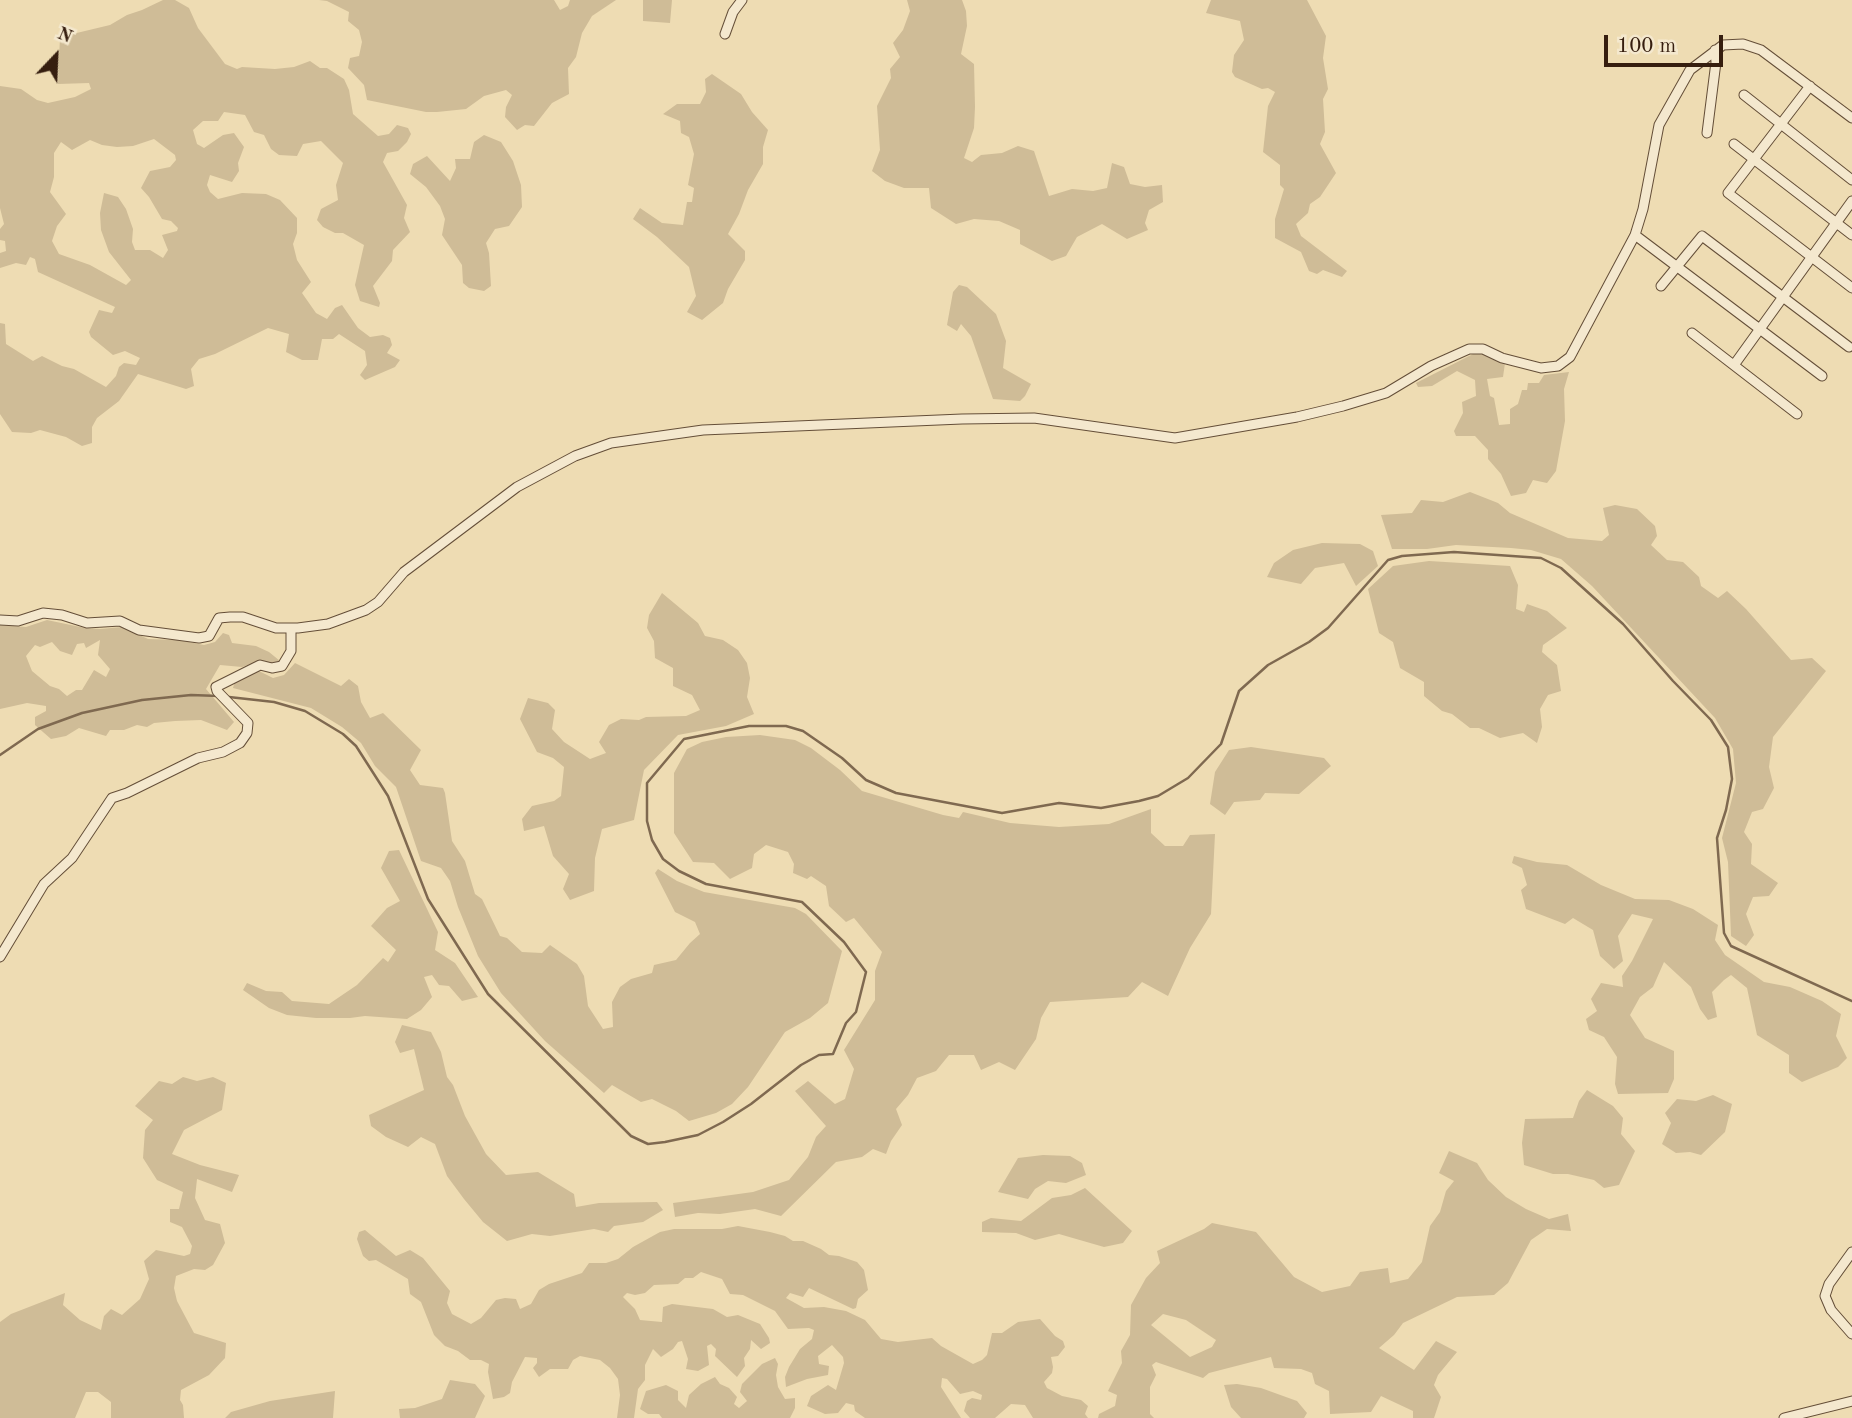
<!DOCTYPE html>
<html>
<head>
<meta charset="utf-8">
<style>
	body { margin:0 }
	#map { position:relative; width:1852px; height:1418px; overflow:hidden; background:#eedcb3; font-family:"Old Standard TT",serif }
	canvas { display:block }
	.north { position:absolute; left:21px; top:21px; width:70px; height:70px; -webkit-text-stroke:5px #f4e8ce; paint-order:stroke; rotate:23deg; font-size:19px; font-weight:700; line-height:28px; text-align:center; color:#361e0f }
	.north::after { content:''; display:block; margin:auto; width:24px; height:32px; background:#361e0f; clip-path:polygon(50% 0,100% 100%,50% 72%,0 100%) }
	.scale { position:absolute; left:1604px; top:35px; width:119px; height:32px; box-sizing:border-box; border:4px solid #361e0f; border-top:0; padding-left:9px; font-size:21px; line-height:24px; white-space:nowrap; color:#361e0f; -webkit-text-stroke:5px #f4e8ce; paint-order:stroke }
</style>
</head>
<body>
<div id="map">
<canvas width="1852" height="1418"></canvas>
<div class="north">N</div>
<div class="scale">100 m</div>
</div>
<script>
const ctx = document.querySelector('canvas').getContext('2d');
ctx.lineJoin = 'round';
function paint(path, color) { ctx.fillStyle = color; ctx.fill(path, 'evenodd'); }
const toPath = rows => new Path2D(rows.map(r => 'M' + r).join(''));
function trace(path, color, width, dash) { ctx.strokeStyle = color; ctx.lineWidth = width; ctx.lineCap = dash ? 'butt' : 'round'; ctx.setLineDash(dash || []); ctx.stroke(path); }
paint(toPath([
	[163,0,175,0,189,8,198,28,225,64,237,69,242,67,275,69,294,67,310,61,320,68,327,68,344,79,349,90,353,114,378,136,389,134,397,125,408,128,411,134,407,142,398,151,387,153,383,162,407,205,404,218,410,232,393,250,392,261,373,286,380,303,379,307,360,301,355,285,364,245,343,233,335,233,323,227,317,220,321,209,338,200,336,185,343,163,321,141,303,144,297,156,279,155,271,149,264,135,254,132,245,115,224,112,218,121,203,121,193,130,197,144,204,148,223,135,234,133,244,147,238,163,239,171,232,182,210,175,207,185,210,192,218,199,242,193,266,194,280,200,297,218,297,233,293,244,297,260,311,282,302,293,316,313,327,319,335,308,342,305,358,328,370,337,383,335,390,338,392,345,387,353,400,360,395,367,365,380,360,375,367,365,365,351,339,334,333,339,322,339,318,360,302,360,286,352,289,334,268,328,215,354,199,359,191,369,194,386,186,389,138,374,119,401,97,418,92,427,92,443,82,446,66,437,40,430,31,433,12,432,0,414,0,323,5,324,6,344,33,361,42,356,62,366,74,369,106,387,116,376,119,367,124,363,136,365,140,358,125,351,113,355,91,337,89,332,99,310,112,313,115,307,38,272,35,259,30,257,26,265,16,263,0,268,0,253,6,251,5,241,0,240,0,229,4,224,0,208,0,86,21,89,37,100,48,103,75,97,91,89,89,83,58,84,60,37,110,25,127,15,142,10],
	[154,139,175,155,176,160,170,167,150,171,141,188,149,197,162,219,171,221,178,228,177,231,162,235,168,250,163,258,150,250,135,250,132,242,133,229,126,209,118,197,104,193,100,213,101,230,109,252,131,280,126,285,90,265,59,254,52,241,57,226,66,214,50,192,54,177,54,153,61,142,72,150,90,140,102,145,117,147,133,146],
	[319,0,554,0,560,10,568,6,570,0,616,0,592,16,582,33,576,57,568,68,569,94,552,103,534,126,525,125,517,130,505,117,506,107,512,95,506,90,484,96,466,109,437,112,426,112,367,100,364,85,348,68,350,58,359,56,362,42,359,30,348,21,349,12,327,1],
	[643,0,672,0,670,23,643,21],
	[907,0,962,0,966,11,967,26,961,54,974,64,975,107,974,128,964,158,972,162,981,155,1002,153,1018,146,1034,151,1049,196,1072,189,1093,191,1107,188,1112,163,1124,167,1130,184,1145,187,1162,185,1163,202,1149,210,1145,223,1148,230,1127,239,1102,224,1077,237,1066,256,1052,261,1020,244,1020,230,999,221,974,219,956,224,931,208,929,188,904,188,885,181,872,171,880,150,877,106,891,78,890,69,900,57,893,43,903,30,910,11],
	[1211,0,1307,0,1326,36,1323,58,1328,89,1323,99,1325,132,1320,144,1336,173,1320,197,1310,204,1308,213,1296,224,1301,236,1347,271,1342,277,1323,270,1317,274,1309,271,1301,252,1275,238,1275,219,1284,189,1280,185,1280,165,1263,152,1268,106,1275,92,1268,88,1262,89,1235,77,1232,72,1234,55,1244,40,1240,21,1206,13],
	[712,74,741,94,752,112,768,130,763,147,763,164,748,190,739,214,728,234,745,251,745,260,728,289,723,303,702,320,687,312,696,296,689,267,657,237,633,219,640,208,662,223,683,225,687,202,692,202,694,188,688,185,694,154,689,137,681,133,680,121,663,114,677,104,700,104,706,92,705,79],
	[484,135,501,142,513,161,521,185,522,207,509,226,495,229,486,243,489,253,491,286,484,291,469,288,463,283,462,265,442,235,445,219,440,206,426,187,410,174,413,164,427,156,450,181,456,168,455,159,470,159,474,142],
	[959,285,967,287,996,314,1006,341,1003,368,1031,384,1025,396,1020,401,993,399,971,336,961,324,957,331,947,325,953,292],
	[1487,353,1505,363,1503,377,1487,379,1490,396,1494,398,1499,425,1510,424,1510,409,1518,404,1522,390,1527,390,1528,383,1539,383,1544,375,1569,372,1564,389,1565,421,1556,471,1547,483,1533,480,1526,493,1511,496,1501,474,1488,459,1488,450,1475,436,1456,436,1454,431,1463,413,1462,402,1476,396,1475,380,1457,371,1432,386,1418,387,1416,383,1473,354],
	[1470,492,1498,503,1510,513,1568,538,1602,541,1609,535,1603,508,1615,505,1637,509,1655,526,1657,536,1651,545,1667,560,1683,562,1699,577,1701,586,1718,598,1727,591,1746,609,1791,660,1812,658,1826,671,1773,737,1769,767,1774,788,1763,809,1752,812,1744,832,1752,844,1751,864,1778,883,1769,896,1753,897,1746,914,1754,935,1746,946,1731,936,1728,862,1722,838,1736,783,1733,749,1715,718,1592,586,1561,559,1531,550,1511,548,1456,545,1427,549,1392,549,1381,515,1412,513,1421,500,1443,502],
	[1322,543,1360,544,1373,551,1378,566,1356,586,1344,563,1315,568,1301,584,1267,577,1274,563,1293,550],
	[1429,561,1510,566,1518,585,1516,609,1524,612,1527,604,1547,611,1567,628,1543,645,1542,652,1557,665,1561,691,1548,695,1540,709,1542,727,1537,743,1523,733,1500,738,1479,728,1470,728,1452,714,1442,711,1424,696,1424,682,1400,668,1393,642,1379,633,1368,589,1393,566],
	[662,593,698,623,705,636,723,640,738,650,747,663,750,678,747,697,754,714,726,726,678,735,644,770,634,820,602,829,595,858,594,891,570,900,563,889,569,874,553,856,544,826,524,831,522,819,532,806,554,801,561,796,564,767,553,758,537,752,520,719,528,698,548,703,555,710,552,729,564,742,590,759,606,753,599,742,609,725,621,719,639,720,646,717,686,716,700,710,692,695,673,686,673,668,655,658,654,641,647,628,649,615],
	[47,620,85,628,100,629,122,627,148,639,179,640,204,645,215,642,223,633,229,635,232,643,256,646,269,652,280,661,271,665,257,662,242,667,220,665,206,689,234,722,227,730,201,720,175,721,154,723,147,727,137,725,124,730,110,730,106,736,79,728,66,736,51,739,35,725,35,717,46,711,46,706,27,703,0,709,0,625,26,627],
	[100,640,98,655,110,669,106,677,94,670,82,690,76,690,67,696,59,689,50,686,32,671,26,656,35,645,40,647,52,642,60,651,72,655,77,644,84,643,86,648],
	[295,663,341,686,349,679,358,686,361,702,370,718,383,713,421,750,410,770,420,785,443,788,445,793,452,841,465,861,475,894,482,899,500,936,507,938,522,952,542,953,550,945,577,964,584,976,588,1006,603,1029,613,1027,612,1002,620,987,631,979,652,973,654,965,676,960,690,943,700,934,695,922,675,912,655,873,658,869,677,881,704,892,795,908,806,914,842,951,828,1003,810,1018,785,1032,748,1087,732,1104,716,1113,689,1121,676,1111,652,1099,641,1102,612,1085,604,1093,545,1041,501,993,478,956,458,907,450,881,441,868,421,861,396,787,375,766,361,743,342,727,311,708,233,688,235,681,259,671,273,678,284,675],
	[760,735,795,740,811,748,840,770,862,791,943,815,959,818,963,812,1010,823,1059,827,1109,824,1151,809,1151,833,1165,846,1183,846,1190,835,1215,834,1211,914,1190,948,1168,996,1142,982,1128,997,1050,1002,1041,1018,1036,1039,1015,1070,999,1062,981,1070,974,1055,949,1055,936,1071,917,1078,908,1095,896,1109,902,1125,891,1141,886,1154,873,1149,862,1157,836,1162,781,1216,755,1209,720,1214,698,1213,675,1217,673,1203,753,1192,789,1180,808,1157,816,1137,826,1126,795,1091,808,1081,835,1104,845,1099,854,1069,844,1050,875,1000,875,971,882,952,854,918,846,922,829,906,826,886,811,876,807,879,793,873,794,864,788,852,766,845,754,854,752,868,730,879,714,863,693,862,674,833,674,773,687,749,702,742,726,737],
	[1251,747,1324,758,1331,766,1299,794,1265,793,1260,800,1234,802,1225,815,1210,804,1215,772,1229,750],
	[399,850,438,932,435,950,455,963,478,997,462,1001,449,986,439,985,432,975,424,977,432,997,421,1010,407,1019,365,1016,350,1018,316,1018,287,1015,269,1008,243,990,247,983,266,991,282,992,292,1001,329,1004,357,985,383,958,388,962,396,950,371,926,387,908,400,901,381,868,389,851],
	[1514,856,1537,862,1567,865,1601,885,1635,899,1669,900,1693,909,1718,925,1715,940,1725,955,1764,982,1790,987,1822,1001,1841,1014,1836,1036,1847,1058,1838,1067,1802,1082,1789,1073,1789,1055,1757,1035,1747,988,1731,975,1724,980,1712,992,1717,1017,1708,1020,1700,1009,1691,987,1664,962,1653,987,1640,997,1630,1015,1645,1038,1674,1051,1674,1079,1668,1093,1618,1094,1615,1084,1617,1057,1604,1037,1589,1030,1586,1019,1597,1011,1591,999,1601,983,1623,987,1622,976,1632,961,1653,919,1632,914,1618,936,1623,961,1614,969,1600,956,1593,930,1573,918,1565,924,1526,909,1521,890,1527,885,1522,868,1512,863],
	[402,1025,431,1032,441,1052,447,1077,453,1085,465,1116,486,1154,506,1175,538,1172,574,1194,576,1207,599,1203,657,1202,663,1210,643,1222,614,1226,608,1232,594,1229,550,1236,532,1234,507,1241,483,1222,464,1199,447,1176,435,1144,421,1137,408,1147,386,1137,371,1126,369,1115,424,1090,414,1049,400,1053,395,1042],
	[183,1077,197,1081,213,1077,226,1083,222,1110,184,1130,172,1154,200,1165,239,1175,232,1192,197,1179,195,1198,205,1220,220,1224,225,1243,213,1265,205,1270,194,1269,176,1276,174,1288,177,1301,194,1333,226,1343,225,1358,209,1375,181,1390,180,1400,183,1405,184,1418,111,1418,111,1402,98,1392,86,1392,75,1418,0,1418,0,1322,11,1314,65,1293,63,1305,80,1320,101,1330,104,1316,111,1309,122,1315,140,1299,149,1279,144,1261,156,1250,184,1256,190,1254,192,1246,182,1227,170,1222,170,1209,179,1209,183,1192,157,1180,143,1158,145,1130,153,1120,135,1106,159,1081,172,1084],
	[1587,1090,1613,1106,1623,1118,1621,1134,1635,1151,1619,1185,1604,1188,1594,1180,1568,1174,1553,1174,1524,1165,1522,1143,1525,1119,1573,1118,1579,1101],
	[1713,1095,1732,1104,1725,1132,1701,1155,1690,1152,1676,1153,1662,1144,1671,1123,1665,1113,1677,1099,1696,1101],
	[1449,1151,1477,1163,1488,1180,1506,1197,1526,1209,1549,1219,1568,1214,1571,1231,1547,1229,1531,1240,1508,1283,1494,1295,1457,1297,1403,1323,1394,1335,1379,1348,1414,1370,1436,1341,1457,1352,1438,1375,1434,1385,1441,1397,1434,1418,1413,1418,1413,1411,1381,1396,1371,1412,1330,1414,1329,1391,1315,1384,1312,1373,1301,1369,1274,1368,1271,1357,1209,1373,1203,1378,1156,1362,1152,1365,1156,1375,1150,1387,1150,1414,1154,1418,1098,1418,1099,1414,1115,1406,1117,1395,1108,1391,1122,1363,1121,1351,1130,1335,1131,1305,1146,1278,1160,1263,1157,1251,1204,1229,1212,1223,1256,1232,1294,1277,1322,1292,1350,1286,1360,1272,1388,1268,1390,1283,1408,1279,1422,1262,1430,1226,1440,1212,1446,1191,1454,1181,1439,1173],
	[1163,1314,1186,1320,1216,1340,1212,1347,1190,1357,1151,1325],
	[1043,1155,1070,1156,1082,1163,1086,1175,1066,1183,1048,1181,1035,1189,1028,1199,998,1192,1018,1158],
	[1085,1188,1132,1231,1123,1243,1104,1247,1059,1234,1035,1240,1016,1233,982,1232,982,1222,991,1218,1021,1221,1052,1198,1071,1195],
	[738,1226,770,1232,785,1236,793,1241,803,1241,821,1249,829,1255,839,1256,857,1262,864,1270,868,1290,858,1299,856,1308,853,1309,809,1288,803,1297,790,1293,786,1298,804,1308,824,1307,846,1311,865,1320,881,1339,898,1342,932,1338,941,1346,973,1364,982,1360,987,1355,992,1333,1002,1333,1018,1322,1040,1319,1055,1336,1063,1341,1065,1347,1058,1356,1051,1357,1053,1367,1052,1373,1044,1382,1047,1388,1062,1396,1081,1400,1088,1406,1085,1414,1088,1418,1033,1418,1025,1405,1011,1404,995,1418,970,1418,964,1411,967,1401,972,1398,981,1400,982,1395,973,1391,960,1394,947,1379,942,1378,941,1387,961,1418,865,1418,855,1411,854,1405,846,1403,838,1413,825,1414,807,1406,811,1396,828,1385,836,1390,844,1363,843,1357,832,1345,818,1356,819,1364,829,1366,828,1375,807,1379,786,1387,785,1377,789,1367,800,1349,812,1339,814,1330,809,1328,788,1329,775,1311,743,1295,730,1294,722,1279,701,1272,693,1278,685,1278,678,1284,654,1285,645,1293,635,1295,627,1293,623,1297,635,1309,640,1320,662,1322,663,1307,672,1304,713,1309,727,1317,738,1315,760,1324,769,1338,770,1343,761,1349,751,1340,750,1349,744,1358,745,1366,737,1377,715,1356,716,1349,711,1344,707,1346,709,1365,698,1371,686,1369,688,1359,682,1341,678,1342,673,1349,661,1357,653,1349,645,1365,645,1380,638,1389,634,1418,617,1418,620,1395,618,1379,610,1368,600,1360,580,1356,573,1360,568,1369,550,1369,539,1377,533,1368,537,1363,537,1358,525,1357,512,1382,510,1393,504,1397,493,1399,488,1372,489,1364,481,1360,470,1360,458,1351,445,1346,434,1335,421,1302,410,1294,408,1279,376,1260,369,1261,363,1256,357,1239,359,1232,365,1230,396,1256,410,1250,423,1258,450,1291,447,1303,452,1314,471,1324,481,1318,496,1300,505,1298,516,1299,520,1309,531,1304,539,1290,549,1284,582,1273,589,1263,606,1263,618,1259,633,1247,660,1232,674,1229,722,1229],
	[775,1358,778,1364,776,1375,778,1387,785,1399,795,1398,795,1408,790,1418,662,1418,659,1414,648,1414,640,1409,646,1391,666,1385,678,1391,678,1400,686,1408,689,1395,701,1384,715,1377,720,1384,729,1388,737,1397,734,1404,739,1408,747,1401,740,1392,742,1384,762,1364],
	[450,1380,475,1384,485,1396,475,1418,400,1418,399,1409,415,1408,442,1399],
	[1237,1384,1261,1388,1297,1401,1307,1413,1304,1418,1241,1418,1231,1407,1224,1385],
	[335,1391,333,1418,225,1418,231,1412,270,1401]
]), '#cfbc97');
trace(toPath([
	[229,697,274,702,305,711,343,734,356,746,388,796,428,899,488,994,631,1136,648,1144,665,1142,698,1135,723,1122,751,1104,801,1065,819,1055,833,1054,846,1023,856,1012,866,972,844,942,802,902,706,884,679,871,663,859,652,840,647,821,647,783,684,739,749,726,786,726,803,731,842,758,866,780,896,793,1002,813,1059,803,1101,808,1139,801,1158,796,1188,778,1221,744,1239,691,1268,665,1309,642,1328,628,1388,560,1402,556,1454,552,1541,558,1561,568,1623,624,1673,681,1711,720,1728,747,1732,779,1726,810,1717,838,1724,933,1731,946,1852,1001],
	[0,755,38,729,82,713,142,700,191,695,219,696]
]), '#7f6950', 2.5);
const minor = toPath([
	[725,34,733,12,742,0],
	[1810,86,1728,193,1852,288],
	[1744,95,1852,180],
	[1707,133,1716,62,1715,50],
	[1734,144,1852,235],
	[1635,235,1822,376],
	[1661,286,1702,236,1849,347],
	[1692,333,1797,414],
	[1734,365,1852,201],
	[0,620,18,621,43,613,62,615,87,623,120,621,139,630,199,638,209,636,219,618,230,617,243,617,276,628,298,628,328,624,366,610,378,602,404,572,517,487,575,456,611,443,703,430,962,419,1034,418,1175,438,1297,417,1343,406,1386,393,1431,366,1469,349,1483,349,1502,358,1541,368,1558,366,1570,357,1635,235,1643,209,1659,125,1690,70,1723,45,1743,44,1761,50,1852,118],
	[0,957,44,884,72,858,112,798,127,793,198,758,223,752,240,743,247,733,248,723,217,691,216,687,260,665,272,668,282,666,291,651,291,628],
	[1852,1252,1829,1284,1825,1296,1831,1310,1852,1334],
	[1784,1418,1852,1401]
]);
trace(minor, '#644e38', 11);
trace(minor, '#f4e8ce', 9);
</script>
</body>
</html>
